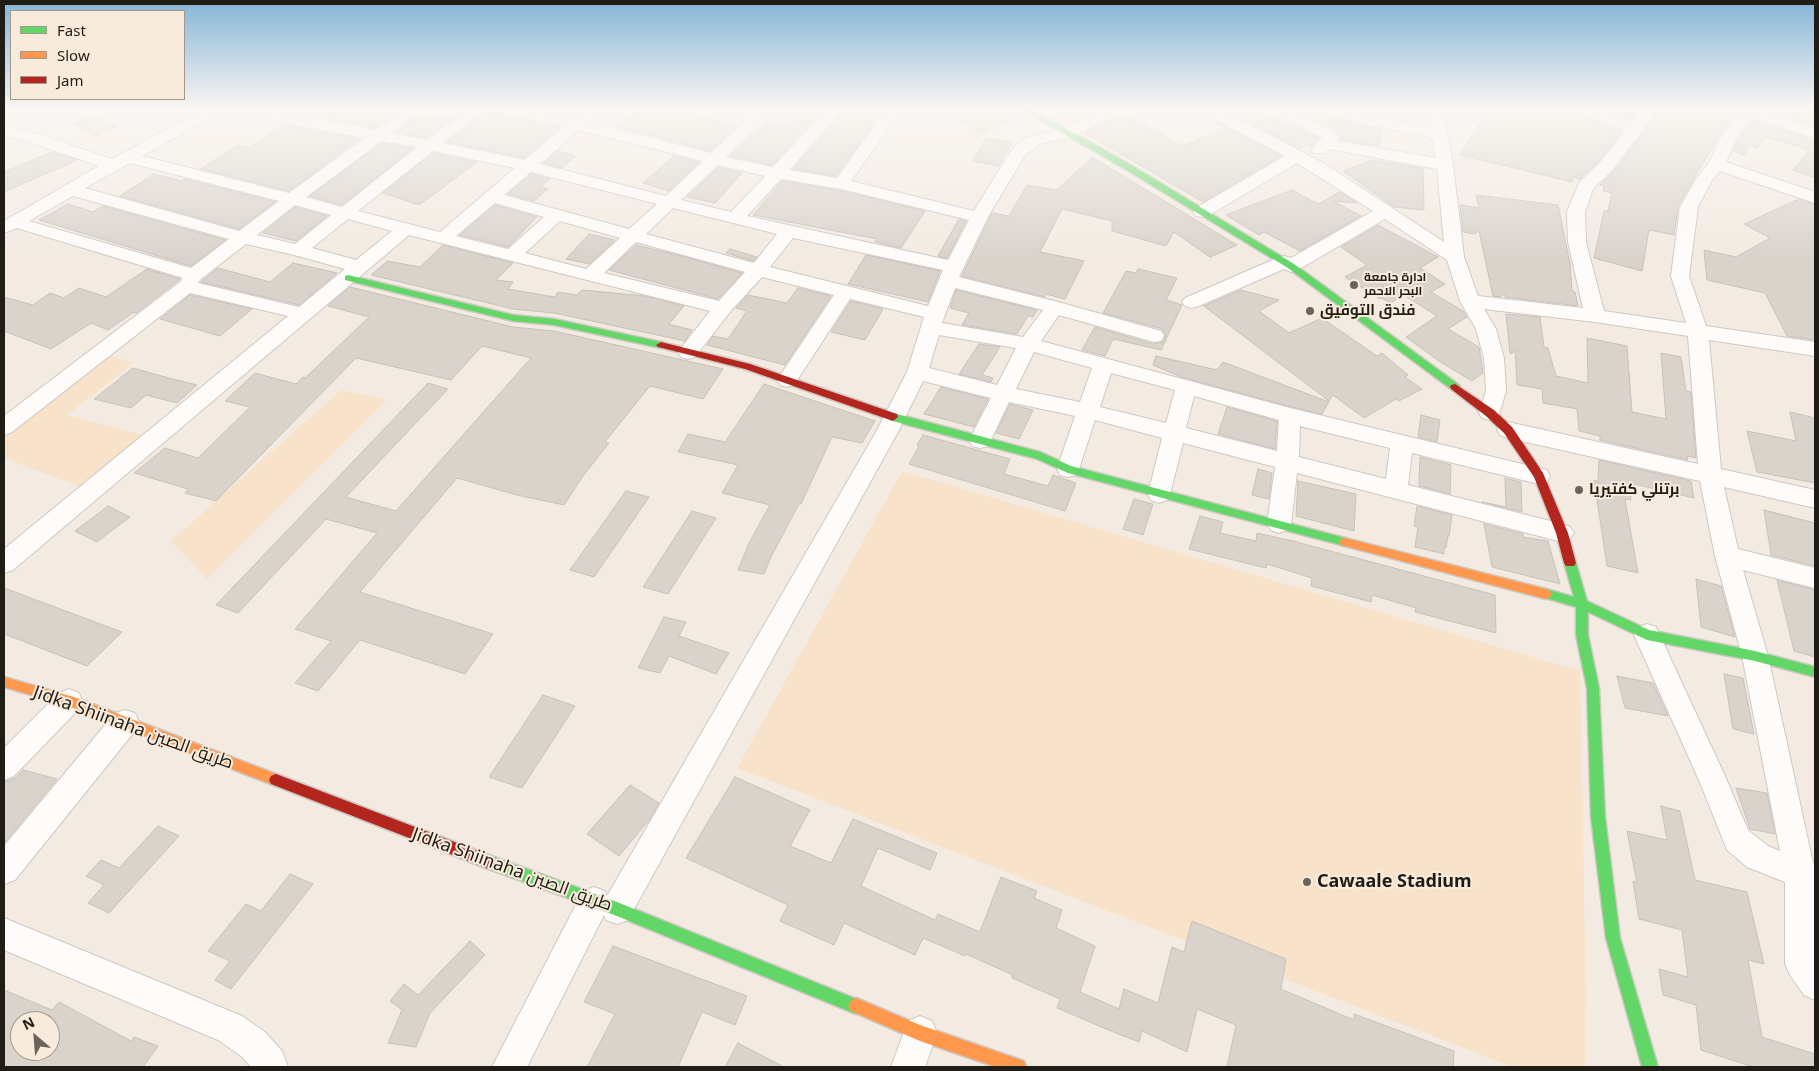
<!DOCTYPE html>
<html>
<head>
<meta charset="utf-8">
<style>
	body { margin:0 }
	#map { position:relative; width:1819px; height:1071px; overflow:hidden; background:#f3ebe2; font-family:"Noto Sans",sans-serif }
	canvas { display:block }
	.frame { position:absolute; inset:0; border:5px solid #201c16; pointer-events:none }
	.legend { position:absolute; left:10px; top:10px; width:175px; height:90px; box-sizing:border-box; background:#f9ebdc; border:1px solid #a2988d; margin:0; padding:6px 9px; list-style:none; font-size:15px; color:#201c16 }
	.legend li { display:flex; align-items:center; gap:10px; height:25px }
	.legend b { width:25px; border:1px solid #a2988d }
	.north { position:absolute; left:10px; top:1011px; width:50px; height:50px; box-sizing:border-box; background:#f9ebdc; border:1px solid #a2988d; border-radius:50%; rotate:333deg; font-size:14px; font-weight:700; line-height:20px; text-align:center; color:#201c16 }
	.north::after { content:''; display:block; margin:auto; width:18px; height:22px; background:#6a645d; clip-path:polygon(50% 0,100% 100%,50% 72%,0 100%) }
</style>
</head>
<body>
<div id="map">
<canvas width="1819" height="1071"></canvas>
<div class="frame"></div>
<ul class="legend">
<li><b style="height:6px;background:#63d668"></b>Fast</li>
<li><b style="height:6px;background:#ff974d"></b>Slow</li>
<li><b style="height:6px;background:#b3261e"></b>Jam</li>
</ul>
<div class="north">N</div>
</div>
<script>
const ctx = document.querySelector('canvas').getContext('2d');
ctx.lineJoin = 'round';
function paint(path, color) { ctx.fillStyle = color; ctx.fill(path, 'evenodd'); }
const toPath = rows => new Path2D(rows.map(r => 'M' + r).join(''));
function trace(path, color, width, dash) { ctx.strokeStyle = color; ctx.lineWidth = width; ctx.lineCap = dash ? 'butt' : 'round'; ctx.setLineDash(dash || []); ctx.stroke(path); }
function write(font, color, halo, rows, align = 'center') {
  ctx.font = font + ' "Noto Sans",Cairo,sans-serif'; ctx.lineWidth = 4; ctx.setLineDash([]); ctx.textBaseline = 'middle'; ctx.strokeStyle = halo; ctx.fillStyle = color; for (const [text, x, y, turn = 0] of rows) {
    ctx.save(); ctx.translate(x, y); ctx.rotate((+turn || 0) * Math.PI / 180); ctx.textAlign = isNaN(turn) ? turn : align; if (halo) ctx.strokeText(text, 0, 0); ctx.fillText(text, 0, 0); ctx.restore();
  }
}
paint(toPath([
	[106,354,133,363,67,415,147,436,83,488,4,458,4,437],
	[341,390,387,400,207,579,171,541],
	[902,471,1580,671,1586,995,1585,1067,1513,1067,737,768]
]), '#f8e2c9');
const building = toPath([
	[312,108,377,108,396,113,376,128,302,114,312,108],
	[639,108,704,108,705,110,699,115,738,125,710,151,615,126,639,108],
	[791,108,825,108,772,165,730,156,769,121,789,126,791,108],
	[847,108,885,108,836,176,793,169,847,108],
	[967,108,1003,108,1019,117,983,134,950,116,967,108],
	[1058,108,1100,108,1077,120,1058,108],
	[1244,108,1261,108,1264,113,1319,138,1311,147,1307,145,1300,149,1232,113,1244,108],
	[1289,108,1318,108,1321,113,1351,123,1382,129,1379,146,1340,140,1341,137,1335,129,1289,108],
	[1350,108,1385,108,1384,116,1350,108],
	[1490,108,1579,108,1599,123,1623,131,1601,159,1580,179,1574,177,1572,182,1460,155,1490,108],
	[1604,108,1640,108,1631,120,1604,108],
	[1661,108,1725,108,1728,113,1735,115,1718,138,1678,206,1674,235,1649,230,1642,271,1594,258,1604,211,1608,211,1612,193,1603,191,1604,186,1600,185,1616,169,1661,108],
	[1759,108,1815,108,1815,126,1759,108],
	[487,111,500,113,560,127,524,158,447,142,487,111],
	[421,113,452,119,427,138,396,132,421,113],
	[1123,113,1182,146,1225,128,1214,121,1281,156,1203,202,1085,133,1123,113],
	[94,114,117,126,95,136,72,124,94,114],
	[1752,120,1815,140,1815,178,1793,170,1809,150,1766,137,1757,148,1749,145,1745,155,1733,151,1738,140,1752,120],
	[285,125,360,139,289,191,201,169,238,145,249,148,285,125],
	[986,138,1012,142,999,166,972,161,986,138],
	[382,143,413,148,342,205,310,196,382,143],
	[558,151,576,156,562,168,544,163,558,151],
	[52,152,77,160,4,192,4,172,52,152],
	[433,153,477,162,419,205,383,193,433,153],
	[674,156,699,162,669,191,643,183,674,156],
	[1092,157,1237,245,1210,257,1174,232,1166,246,1112,231,1112,221,1062,209,1040,252,1084,261,1065,299,1046,294,1045,297,962,276,992,213,1009,216,1027,185,1057,190,1092,157],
	[1372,160,1423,168,1424,210,1394,207,1343,171,1372,160],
	[719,167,742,173,715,203,687,197,719,167],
	[154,174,182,181,185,179,275,202,239,229,120,196,154,174],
	[531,174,550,179,540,187,548,189,534,201,508,194,531,174],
	[782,181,841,191,925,211,901,248,875,242,877,239,753,215,782,181],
	[1292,190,1318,204,1340,192,1357,203,1333,201,1361,216,1300,251,1264,232,1259,235,1226,215,1292,190],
	[1476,195,1558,205,1570,264,1572,291,1575,292,1578,306,1505,297,1505,294,1500,297,1493,296,1479,231,1475,234,1463,232,1460,205,1479,208,1476,195],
	[1799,199,1815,205,1815,340,1787,336,1765,293,1707,280,1704,250,1736,257,1770,238,1744,224,1799,199],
	[68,204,93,212,103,206,225,240,191,266,39,220,68,204],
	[495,205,537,217,508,247,460,235,495,205],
	[295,207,327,216,296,241,263,233,295,207],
	[959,219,966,221,947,258,938,256,959,219],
	[1378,225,1438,257,1420,268,1445,284,1431,292,1463,311,1467,317,1448,329,1479,347,1483,373,1472,381,1439,361,1406,337,1437,316,1404,295,1390,303,1381,298,1380,299,1345,277,1367,265,1341,247,1378,225],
	[589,234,615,240,589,264,566,259,589,234],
	[443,245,513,263,496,280,513,282,508,289,555,297,558,292,577,295,582,290,645,296,684,306,669,324,692,330,685,341,554,313,513,309,371,275,387,261,420,267,443,245],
	[636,245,678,255,742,273,718,299,609,270,636,245],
	[730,249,757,257,753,261,726,253,730,249],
	[866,255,940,271,928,302,848,284,866,255],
	[293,263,337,273,299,305,201,282,218,268,270,282,293,263],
	[147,269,180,279,136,313,134,312,108,330,91,323,51,349,4,331,4,297,33,305,50,293,64,298,79,288,106,297,147,269],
	[1138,269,1177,278,1166,300,1182,305,1161,350,1113,339,1105,356,1082,350,1095,327,1153,344,1163,342,1166,335,1162,329,1103,313,1126,271,1136,273,1138,269],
	[350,287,513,327,554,331,723,369,703,399,650,386,605,442,609,443,583,476,564,505,517,495,457,478,360,592,493,634,465,674,360,640,318,691,295,683,331,641,295,629,377,533,326,519,238,613,216,605,428,383,448,389,346,497,396,511,531,358,482,346,451,380,356,358,216,501,185,493,188,489,134,473,165,448,198,458,250,407,225,401,255,373,296,384,303,377,305,378,369,317,328,306,350,287],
	[798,288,831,296,785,365,707,345,713,336,728,339,747,311,736,308,748,295,787,303,798,288],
	[956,290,1037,310,1033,317,1028,316,1017,334,962,325,969,313,950,308,956,290],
	[1241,290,1279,300,1259,311,1289,333,1322,318,1377,356,1382,353,1408,375,1405,377,1422,389,1399,401,1396,399,1364,418,1333,395,1329,401,1204,306,1241,290],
	[190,295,252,309,220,336,160,319,190,295],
	[851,301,883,309,865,340,831,332,851,301],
	[1506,314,1540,317,1544,347,1548,348,1556,376,1588,383,1587,338,1627,346,1632,412,1666,419,1661,353,1681,357,1686,391,1691,392,1696,458,1687,456,1688,460,1600,440,1600,436,1579,431,1577,409,1543,403,1542,389,1517,385,1515,351,1510,354,1506,314],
	[979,344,1000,347,982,375,993,378,991,382,959,374,979,344],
	[1156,356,1217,370,1223,362,1329,402,1322,414,1288,406,1181,377,1153,365,1156,356],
	[133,368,169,378,197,385,177,403,146,395,131,408,94,399,133,368],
	[764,384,875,421,862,443,832,437,801,504,799,504,771,557,764,574,738,570,749,543,770,505,722,493,738,465,678,452,688,434,725,442,764,384],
	[941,387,988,399,974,427,924,414,941,387],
	[1010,404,1033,410,1019,439,996,433,1010,404],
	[1227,407,1277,421,1275,449,1218,434,1227,407],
	[1790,412,1815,418,1815,483,1757,472,1747,431,1796,441,1790,412],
	[1421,415,1440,420,1437,442,1418,437,1421,415],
	[923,435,1010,459,1004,474,1048,486,1053,475,1076,483,1065,511,909,464,919,446,917,445,923,435],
	[1420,457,1451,465,1450,494,1419,486,1420,457],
	[1599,460,1691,481,1694,498,1630,483,1631,500,1625,499,1638,573,1607,566,1594,480,1598,482,1599,460],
	[1258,469,1272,473,1269,499,1252,495,1258,469],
	[1505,478,1521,482,1522,512,1482,502,1506,507,1505,478],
	[1298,481,1356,494,1354,531,1296,516,1298,481],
	[626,491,649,497,594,577,570,570,626,491],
	[1134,499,1153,504,1143,535,1123,529,1134,499],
	[108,506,130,517,97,542,75,531,108,506],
	[1417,506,1452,515,1449,536,1448,536,1446,548,1444,547,1444,554,1415,547,1418,527,1414,526,1417,506],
	[1764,510,1815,523,1815,566,1771,555,1764,510],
	[692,511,716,518,668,594,643,587,692,511],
	[1200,516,1223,522,1220,533,1256,541,1257,533,1293,541,1495,595,1496,633,1415,612,1416,608,1372,595,1371,602,1311,586,1312,578,1267,564,1266,568,1189,549,1200,516],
	[1484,524,1523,534,1523,537,1548,541,1560,584,1492,567,1484,524],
	[1696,579,1721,586,1735,637,1701,627,1696,579],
	[1777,580,1815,590,1815,657,1794,651,1777,580],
	[4,588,122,632,87,666,4,634,4,588],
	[664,617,686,622,679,636,729,653,716,674,669,656,660,673,638,668,664,617],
	[1724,674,1743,678,1754,734,1733,729,1724,674],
	[1617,676,1653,683,1668,716,1625,708,1617,676],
	[543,695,575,706,522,788,489,777,543,695],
	[23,770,57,779,4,843,4,782,15,778,23,770],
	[735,777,810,810,790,846,831,863,853,819,937,853,930,870,878,848,861,886,935,920,938,914,980,932,1001,877,1037,891,1034,898,1062,910,1056,928,1095,946,1080,992,1119,1009,1124,989,1158,1003,1172,947,1184,952,1192,921,1286,959,1281,989,1354,1020,1354,1014,1454,1051,1453,1067,1227,1067,1236,1025,1197,1009,1187,1052,1142,1031,1139,1042,1106,1029,1057,1008,1060,999,1012,978,1013,975,966,954,965,956,923,938,915,955,844,923,834,945,780,921,788,905,686,858,735,777],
	[630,785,659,803,649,820,619,856,587,834,630,785],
	[1736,788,1767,793,1775,834,1750,829,1736,788],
	[1661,806,1680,811,1695,880,1747,892,1764,964,1748,960,1762,1037,1815,1054,1815,1067,1753,1067,1701,1050,1696,1005,1663,995,1659,969,1688,977,1682,930,1639,919,1633,881,1637,883,1627,831,1667,840,1661,806],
	[158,826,179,836,109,913,88,903,104,885,86,876,101,860,119,868,158,826],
	[290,874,313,884,231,989,215,980,230,961,208,951,246,904,261,911,290,874],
	[470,941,485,955,430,1013,416,1047,388,1043,402,1010,390,1001,404,984,418,995,470,941],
	[613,946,747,996,735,1025,702,1012,678,1067,587,1067,615,1014,584,1002,613,946],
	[4,990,52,1010,59,1002,131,1041,134,1037,158,1046,143,1067,4,1067,4,990],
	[20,1021,50,1021,50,1051,20,1051,20,1021],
	[738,1043,784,1067,725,1067,738,1043]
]);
paint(building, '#d9d3cc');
trace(building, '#c7c1ba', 1);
const street = toPath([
	[206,108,226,108,224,111,142,156,289,193,365,138,269,120,235,111,233,108,260,108,376,130,406,108,424,108,392,133,427,140,469,108,487,108,443,143,525,160,564,126,500,111,498,108,527,108,573,119,585,108,603,108,588,122,711,153,746,121,708,111,706,108,733,108,754,113,760,108,777,108,726,157,773,167,828,108,845,108,789,170,837,178,887,108,903,108,851,181,974,211,1010,152,1018,143,1029,137,1063,129,1105,108,1125,108,1123,111,1074,136,1040,144,1025,155,988,217,959,277,1062,303,1161,331,1164,336,1161,341,1154,342,1059,315,1041,341,1290,408,1547,470,1550,476,1547,482,1539,484,1412,453,1408,485,1562,524,1570,527,1574,533,1570,539,1562,542,1297,473,1291,524,1287,530,1279,533,1271,530,1267,524,1275,467,1183,443,1170,494,1167,500,1159,503,1151,500,1148,494,1162,438,1095,420,1079,469,1076,475,1068,477,1060,475,1057,469,1075,416,1009,402,988,446,980,448,972,446,969,440,991,398,923,381,898,432,628,920,617,924,606,920,604,915,527,1067,492,1067,583,891,594,887,605,891,607,896,876,432,907,372,924,317,850,299,794,385,787,387,780,385,777,380,834,295,762,277,730,312,695,357,688,359,681,357,678,352,710,311,409,235,13,570,4,573,4,549,288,316,190,293,12,432,4,435,4,416,180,282,183,278,17,228,4,233,4,221,99,166,30,142,4,136,4,126,41,135,112,159,206,108],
	[579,130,703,161,666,196,540,164,579,130],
	[382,141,417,147,342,207,306,197,382,141],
	[433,151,515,168,440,232,358,211,433,151],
	[130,163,279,201,239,231,85,188,130,163],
	[718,165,765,176,731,212,681,200,718,165],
	[531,172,657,204,629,229,504,195,531,172],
	[781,179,841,189,969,220,948,260,747,216,781,179],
	[73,196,229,239,191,268,29,221,73,196],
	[495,203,544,217,508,249,456,236,495,203],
	[295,205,331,215,295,244,257,235,295,205],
	[673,208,777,234,754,263,646,234,673,208],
	[348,219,392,231,356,260,312,248,348,219],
	[560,221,620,238,586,269,525,253,560,221],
	[793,238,943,270,928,306,770,267,793,238],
	[636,242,745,272,719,301,604,273,636,242],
	[246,244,294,255,345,269,299,307,198,283,201,279,246,244],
	[955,288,1043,310,1023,337,942,323,955,288],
	[939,335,1016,348,997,385,929,368,939,335],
	[1034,352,1092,368,1080,402,1016,389,1034,352],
	[1111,373,1175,390,1166,423,1100,407,1111,373],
	[1194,396,1279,420,1277,451,1186,428,1194,396],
	[1300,426,1390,448,1386,479,1299,457,1300,426],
	[1197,108,1217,108,1325,164,1444,242,1437,169,1329,149,1325,153,1313,153,1311,150,1322,137,1265,111,1263,108,1284,108,1334,131,1339,138,1337,141,1436,158,1432,138,1352,121,1322,111,1320,108,1344,108,1362,114,1431,128,1427,108,1443,108,1453,165,1464,257,1478,296,1583,308,1568,242,1567,212,1579,183,1602,160,1626,130,1600,121,1581,108,1600,108,1612,115,1632,122,1643,108,1659,108,1614,168,1593,189,1585,212,1586,242,1604,311,1686,323,1671,276,1680,207,1697,178,1709,163,1720,139,1738,114,1729,111,1727,108,1752,108,1815,128,1815,138,1751,118,1736,139,1726,162,1815,192,1815,203,1720,171,1712,180,1698,207,1689,276,1706,326,1815,342,1815,356,1709,340,1721,469,1815,490,1815,508,1724,487,1738,549,1815,568,1815,588,1743,570,1768,656,1813,863,1815,864,1815,1000,1804,995,1790,975,1785,964,1785,882,1747,867,1727,850,1701,785,1634,635,1638,627,1647,624,1656,627,1725,776,1748,830,1768,846,1780,851,1742,656,1715,556,1700,481,1508,438,1500,435,1497,430,1500,425,1508,422,1698,464,1688,336,1595,322,1484,309,1496,329,1504,358,1506,391,1498,418,1490,420,1482,418,1479,413,1486,391,1484,358,1476,329,1460,301,1447,260,1385,219,1298,270,1291,272,1284,269,1199,306,1192,308,1185,306,1182,302,1185,298,1277,258,1284,256,1291,258,1373,211,1297,163,1208,216,1202,217,1196,216,1193,212,1196,208,1285,156,1199,111,1197,108],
	[69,689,79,693,82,701,79,709,14,776,4,780,4,748,59,693,69,689],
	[125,710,135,713,139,722,135,731,15,880,4,884,4,846,115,713,125,710],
	[4,918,242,1016,265,1032,282,1051,288,1067,251,1067,241,1056,218,1040,4,950,4,918],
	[920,1016,932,1021,937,1033,925,1067,891,1067,908,1021,920,1016]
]);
const fast = toPath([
	[1019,108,1029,108,1131,165,1294,264,1459,385,1460,387,1459,389,1451,389,1288,268,1125,169,1019,108],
	[348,275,513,315,554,319,661,342,666,345,661,348,554,325,513,321,345,280,345,276,348,275],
	[893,413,1040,452,1071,466,1345,538,1349,539,1351,542,1349,545,1345,546,1068,473,1037,459,889,420,888,417,889,414,893,413],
	[1570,558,1574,560,1576,563,1587,601,1649,630,1755,651,1815,667,1815,677,1755,661,1647,640,1588,612,1588,635,1599,688,1605,817,1620,938,1658,1067,1642,1067,1606,938,1591,817,1587,688,1576,635,1576,607,1542,597,1540,594,1542,591,1546,589,1574,597,1564,563,1566,560,1570,558],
	[486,854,617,902,861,1001,864,1006,861,1011,856,1014,617,916,486,868,481,866,479,861,481,856,486,854]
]);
const slow = toPath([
	[1345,538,1546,589,1550,591,1552,594,1550,597,1546,599,1341,545,1339,542,1341,539,1345,538],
	[4,677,74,697,281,776,283,780,281,784,276,786,68,706,4,687,4,677],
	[856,998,920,1025,1018,1059,1024,1061,1026,1067,996,1067,920,1041,851,1011,848,1006,851,1001,856,998]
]);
const jam = toPath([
	[661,342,750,364,897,414,898,417,893,421,745,369,658,347,656,345,661,342],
	[1455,384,1494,410,1512,427,1543,473,1568,533,1576,563,1574,566,1566,566,1564,563,1556,533,1534,477,1504,433,1486,416,1451,389,1450,387,1451,385,1455,384],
	[276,774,486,854,491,856,493,861,491,866,486,868,271,784,269,780,271,776,276,774]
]);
trace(street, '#cfc8c2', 2);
trace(fast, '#cfc8c2', 3);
trace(slow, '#cfc8c2', 3);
trace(jam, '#cfc8c2', 3);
paint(street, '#fdfcfb');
paint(fast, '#63d668');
paint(slow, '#ff974d');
paint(jam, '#b3261e');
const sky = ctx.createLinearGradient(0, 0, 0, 258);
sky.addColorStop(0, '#84b4d8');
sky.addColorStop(0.42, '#faf6f2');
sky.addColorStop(1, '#faf6f200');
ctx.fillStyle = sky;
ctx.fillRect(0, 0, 1819, 258);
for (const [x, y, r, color] of [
	[1354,285,5,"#6a645d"],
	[1310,311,5,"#6a645d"],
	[1579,490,5,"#6a645d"],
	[1307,882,5,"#6a645d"]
]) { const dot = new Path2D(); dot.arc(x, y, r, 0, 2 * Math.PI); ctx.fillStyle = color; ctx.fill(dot); trace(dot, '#f9ebdc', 2); }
write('bold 12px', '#201c16', '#f9ebdc', [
	["ادارة جامعة",1364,278],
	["البحر الاحمر",1364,292]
], 'left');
write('bold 15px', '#201c16', '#f9ebdc', [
	["فندق التوفيق",1320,311],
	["برتنلي كفتيريا",1589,490]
], 'left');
write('18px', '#201c16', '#f9ebdc', [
	["Jidka Shiinaha طريق الصين",133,728,20],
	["Jidka Shiinaha طريق الصين",512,870,20]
]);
write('bold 18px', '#201c16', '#f9ebdc', [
	["Cawaale Stadium",1317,882]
], 'left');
</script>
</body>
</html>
